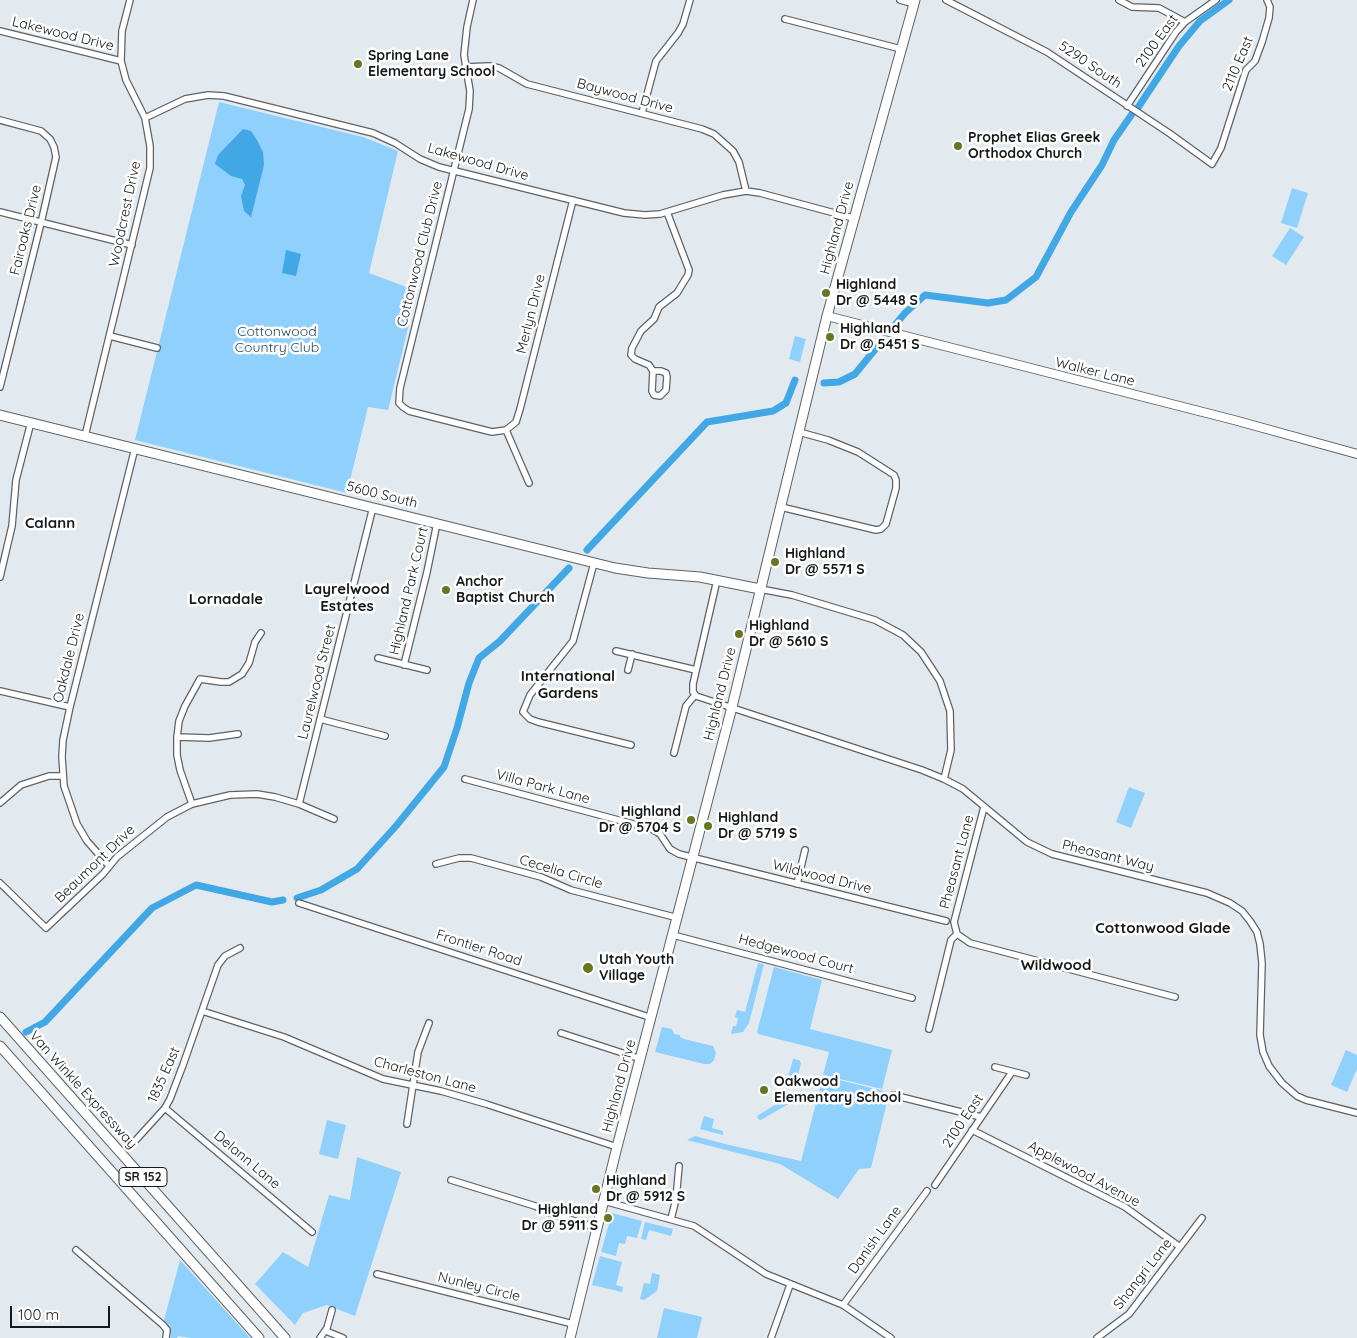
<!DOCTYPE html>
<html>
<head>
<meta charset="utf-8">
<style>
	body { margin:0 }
	#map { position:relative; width:1357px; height:1338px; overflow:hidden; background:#e3eaef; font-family:Quicksand,sans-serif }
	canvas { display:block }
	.scale { position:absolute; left:10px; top:1306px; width:100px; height:22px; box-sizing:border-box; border:2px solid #16181a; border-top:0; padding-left:6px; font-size:15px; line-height:18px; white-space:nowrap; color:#16181a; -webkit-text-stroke:4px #fff; paint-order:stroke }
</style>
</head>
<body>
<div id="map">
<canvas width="1357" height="1338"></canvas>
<div class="scale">100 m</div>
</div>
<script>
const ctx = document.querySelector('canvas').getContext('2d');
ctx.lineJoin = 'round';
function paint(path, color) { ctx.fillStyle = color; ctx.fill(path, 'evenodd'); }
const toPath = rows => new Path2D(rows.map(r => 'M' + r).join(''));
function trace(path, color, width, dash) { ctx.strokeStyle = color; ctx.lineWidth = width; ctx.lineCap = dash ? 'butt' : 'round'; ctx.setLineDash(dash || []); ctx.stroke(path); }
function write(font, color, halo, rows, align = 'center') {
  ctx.font = font + ' Quicksand,sans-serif'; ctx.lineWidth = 5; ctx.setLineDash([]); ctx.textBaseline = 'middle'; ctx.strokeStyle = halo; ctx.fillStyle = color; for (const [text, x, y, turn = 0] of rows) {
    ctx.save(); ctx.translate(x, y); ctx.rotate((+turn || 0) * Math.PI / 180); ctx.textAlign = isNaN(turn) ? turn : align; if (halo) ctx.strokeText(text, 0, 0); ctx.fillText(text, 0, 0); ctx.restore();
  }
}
paint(toPath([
	[219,102,363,137,398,151,369,273,417,291,388,410,368,407,347,493,135,440],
	[1292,188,1308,193,1297,228,1281,223],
	[1290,228,1304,237,1286,265,1272,256],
	[795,336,806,339,800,362,789,359],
	[1129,787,1145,793,1131,828,1116,822],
	[758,963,764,964,749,1023,743,1032,731,1034,733,1026,736,1026,738,1019,735,1017,737,1010,745,1012],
	[774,967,822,980,810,1029,892,1050,882,1089,823,1075,829,1052,758,1034,757,1032],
	[662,1027,672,1029,674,1034,680,1035,680,1037,684,1039,713,1046,716,1053,714,1060,710,1064,704,1064,655,1052],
	[1346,1050,1357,1055,1357,1069,1347,1092,1331,1085],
	[793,1059,799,1060,801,1063,797,1080,794,1083,787,1081],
	[823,1076,888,1092,886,1098,888,1098,871,1168,859,1169,838,1199,780,1164,687,1140,695,1136,729,1145,801,1161],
	[791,1095,793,1098,790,1103,761,1120,758,1119,757,1116],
	[704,1116,714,1119,712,1128,723,1131,723,1135,700,1129],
	[327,1120,346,1125,338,1159,319,1154],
	[357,1157,401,1172,355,1316,327,1305,303,1313,295,1325,255,1284,283,1252,308,1267,329,1195,350,1200],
	[612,1213,642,1221,637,1238,627,1236,625,1244,619,1243,616,1256,601,1252],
	[645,1222,673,1229,671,1236,649,1230,646,1240,641,1239],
	[600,1256,622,1262,616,1285,623,1287,622,1292,592,1285],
	[180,1260,250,1338,191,1338,178,1336,177,1338,171,1338,170,1328,164,1320],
	[652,1273,660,1275,657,1291,644,1300,640,1299,644,1283,650,1284],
	[664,1308,702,1317,697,1338,657,1338]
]), '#8fd0fd');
paint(toPath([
	[243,129,251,131,257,140,263,152,264,165,251,217,244,211,241,196,245,185,242,179,231,176,215,164,218,155],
	[286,250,301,254,296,276,282,273]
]), '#42a7e5');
trace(toPath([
	[1137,109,1179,46,1200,21,1229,0],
	[895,325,905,313,925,295,988,303,1006,300,1036,277,1071,212,1102,165,1114,140,1132,114],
	[824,383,839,382,855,374,882,341],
	[587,550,707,422,773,411,786,403,795,380],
	[297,898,321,890,357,869,396,826,444,767,457,728,469,683,479,658,500,641,569,568],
	[26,1032,45,1022,152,908,196,885,272,902,283,900]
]), '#42a7e5', 7);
const minor = toPath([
	[473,0,467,27,464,55,470,91,469,109,400,388,399,403,403,407,409,411,492,432,506,430,516,422,520,409,573,200],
	[900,0,914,4],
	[946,0,1047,52,1169,133,1212,164,1221,148,1244,76,1246,70,1255,61,1262,42,1269,18,1270,7,1267,0],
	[1119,0,1132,7,1159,8,1185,22],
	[785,19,901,49],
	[0,31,121,61],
	[465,67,489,66,499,68,527,84,702,129,714,134,733,151,739,162,746,191],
	[1127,106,1176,32,1185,22,1216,0],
	[642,113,656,61,678,33,683,24,690,0],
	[145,118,185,99,208,95,224,96,373,133,395,143,420,159,439,167,624,213,645,215,660,214,723,195,746,191,760,193,853,218],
	[0,120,41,131,50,139,54,147,56,157,41,223,0,387],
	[0,212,132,245],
	[110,336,157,348],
	[653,371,652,391,654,395,660,396,666,390,667,377,666,373,661,371,653,371,649,365,635,359,631,355,632,348,641,331,654,319,659,307,677,293,688,275,689,270,667,212],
	[506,430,529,483],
	[85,436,150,168,150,146,145,118,126,80,121,61,122,31,130,0],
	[781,507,876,530,881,529,886,524,896,488,896,480,894,475,858,452,828,440,799,432],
	[594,563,573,641,530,695,523,712,530,719,538,722,631,745],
	[0,577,12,526,16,480,31,422],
	[717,580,693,684,693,692,696,696,922,770,944,779,963,789,1027,842,1052,854,1207,893,1230,903,1242,911,1250,921,1257,932,1260,944,1262,963,1260,1035,1263,1052,1269,1066,1282,1083,1297,1096,1306,1100,1357,1113],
	[760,589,792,595,875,620,903,635,921,652,940,681,950,711,951,750,944,779],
	[616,651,696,670],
	[378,658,427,670],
	[404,665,427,572,437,523],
	[628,670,632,654],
	[0,691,70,707],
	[320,719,385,736],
	[177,737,209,738,238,734],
	[674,753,686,706,695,695],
	[465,779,652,829,660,834,670,849,679,854,946,921],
	[0,803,21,785,49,776,62,776],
	[192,804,180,770,177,755,177,737,179,721,185,706,200,679,221,682,229,682,242,674,249,663,255,642,261,633],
	[299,804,373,507],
	[984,807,954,922,957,934,970,943,1175,997],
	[436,864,459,858,471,858,541,877,571,890,678,918],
	[109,866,87,841,77,824,64,786,62,757,63,740,70,707,135,448],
	[0,883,46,928,103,874,117,857,167,817,192,804,230,795,257,794,275,797,299,804,334,819],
	[797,884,805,850],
	[299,903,652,1018],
	[673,935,912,998],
	[202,1011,284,1037,383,1079,441,1091,486,1104,617,1147],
	[929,1029,951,940,957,934],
	[561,1033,641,1059],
	[995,1067,1026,1075],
	[893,1095,981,1117],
	[165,1108,312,1232],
	[407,1124,418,1052,429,1023],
	[972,1130,1125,1207,1180,1247],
	[135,1141,165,1108,170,1099,183,1065,218,965,225,956,240,948],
	[451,1180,535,1206,555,1215,598,1228],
	[935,1185,1012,1072],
	[604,1201,694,1226,766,1274,843,1305,891,1338],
	[671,1219,676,1199,679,1166],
	[76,1250,163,1325,167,1330,166,1338],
	[377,1274,573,1324],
	[843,1305,927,1191],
	[326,1331,343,1338],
	[320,1338,327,1328,332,1310],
	[771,1338,790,1285],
	[1097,1338,1129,1314,1202,1218]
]);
const tertiary = toPath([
	[827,316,1234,420,1357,454]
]);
const secondary = toPath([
	[0,415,615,568,648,573,700,577,760,589],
	[570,1338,617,1147,732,707,827,316,915,0]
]);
const primary = toPath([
	[0,1017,285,1338],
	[0,1046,259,1338]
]);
trace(minor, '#5c6267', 8);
trace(tertiary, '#5c6267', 10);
trace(secondary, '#5c6267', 11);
trace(primary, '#5c6267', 11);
trace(minor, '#fff', 5.5);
trace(tertiary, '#fff', 8);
trace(secondary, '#fff', 9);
trace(primary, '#fff', 9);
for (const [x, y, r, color] of [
	[358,64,5,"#687521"],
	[958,146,5,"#687521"],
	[826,293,5,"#687521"],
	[830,337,5,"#687521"],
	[775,562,5,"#687521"],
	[446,590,5,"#687521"],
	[739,634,5,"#687521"],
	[691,820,5,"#687521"],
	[708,826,5,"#687521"],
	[588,968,6,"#687521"],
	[764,1090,5,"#687521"],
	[596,1189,5,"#687521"],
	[608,1218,5,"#687521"]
]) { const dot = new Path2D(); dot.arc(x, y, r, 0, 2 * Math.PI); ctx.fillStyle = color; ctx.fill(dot); trace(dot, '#fff', 2); }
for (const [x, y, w] of [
	[143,1177,48]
]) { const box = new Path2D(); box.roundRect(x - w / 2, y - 9.5, w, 19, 4); ctx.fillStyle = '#fff'; ctx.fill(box); trace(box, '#16181a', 1); }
write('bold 12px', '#16181a', null, [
	["SR 152",143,1177]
]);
write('14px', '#16181a', '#fff', [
	["Lakewood Drive",63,34,14],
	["2100 East",1157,41,-54],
	["2110 East",1238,64,-67],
	["5290 South",1090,65,34],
	["Baywood Drive",625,96,15],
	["Lakewood Drive",478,162,16],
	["Woodcrest Drive",125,214,-78],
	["Highland Drive",837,228,-75],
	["Fairoaks Drive",26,230,-76],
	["Cottonwood Club Drive",420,254,-76],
	["Merlyn Drive",531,314,-76],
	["Walker Lane",1095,372,14],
	["5600 South",382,495,14],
	["Highland Park Court",409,591,-77],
	["Oakdale Drive",69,658,-76],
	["Laurelwood Street",317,682,-76],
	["Highland Drive",720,694,-76],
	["Villa Park Lane",543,787,15],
	["Pheasant Way",1108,856,14],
	["Pheasant Lane",957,862,-75],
	["Beaumont Drive",95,864,-44],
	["Cecelia Circle",561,872,17],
	["Wildwood Drive",822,877,14],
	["Frontier Road",479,948,18],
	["Hedgewood Court",796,954,15],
	["1835 East",164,1075,-66],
	["Charleston Lane",425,1075,15],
	["Highland Drive",619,1086,-75],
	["Van Winkle Expressway",83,1090,48],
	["2100 East",963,1121,-56],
	["Delann Lane",247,1160,40],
	["Applewood Avenue",1084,1174,28],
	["Danish Lane",875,1240,-54],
	["Shangri Lane",1143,1274,-52],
	["Nunley Circle",479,1287,14]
]);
write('bold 14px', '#16181a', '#fff', [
	["Spring Lane",368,56],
	["Elementary School",368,72],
	["Prophet Elias Greek",968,138],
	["Orthodox Church",968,154],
	["Highland",836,285],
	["Dr @ 5448 S",836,301],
	["Highland",840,329],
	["Dr @ 5451 S",840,345],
	["Highland",785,554],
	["Dr @ 5571 S",785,570],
	["Anchor",456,582],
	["Baptist Church",456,598],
	["Highland",749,626],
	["Dr @ 5610 S",749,642],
	["Highland",681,812,"right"],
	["Dr @ 5704 S",681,828,"right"],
	["Highland",718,818],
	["Dr @ 5719 S",718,834],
	["Utah Youth",599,960],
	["Village",599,976],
	["Oakwood",774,1082],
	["Elementary School",774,1098],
	["Highland",606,1181],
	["Dr @ 5912 S",606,1197],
	["Highland",598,1210,"right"],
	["Dr @ 5911 S",598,1226,"right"]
], 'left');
write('14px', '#224a64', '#fff', [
	["Cottonwood",277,332],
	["Country Club",277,348]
]);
write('bold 15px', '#16181a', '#fff', [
	["Calann",50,523],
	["Layrelwood",347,589],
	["Estates",347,606],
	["Lornadale",226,599],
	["International",568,676],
	["Gardens",568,693],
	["Cottonwood Glade",1163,928],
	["Wildwood",1056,965]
]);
</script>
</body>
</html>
